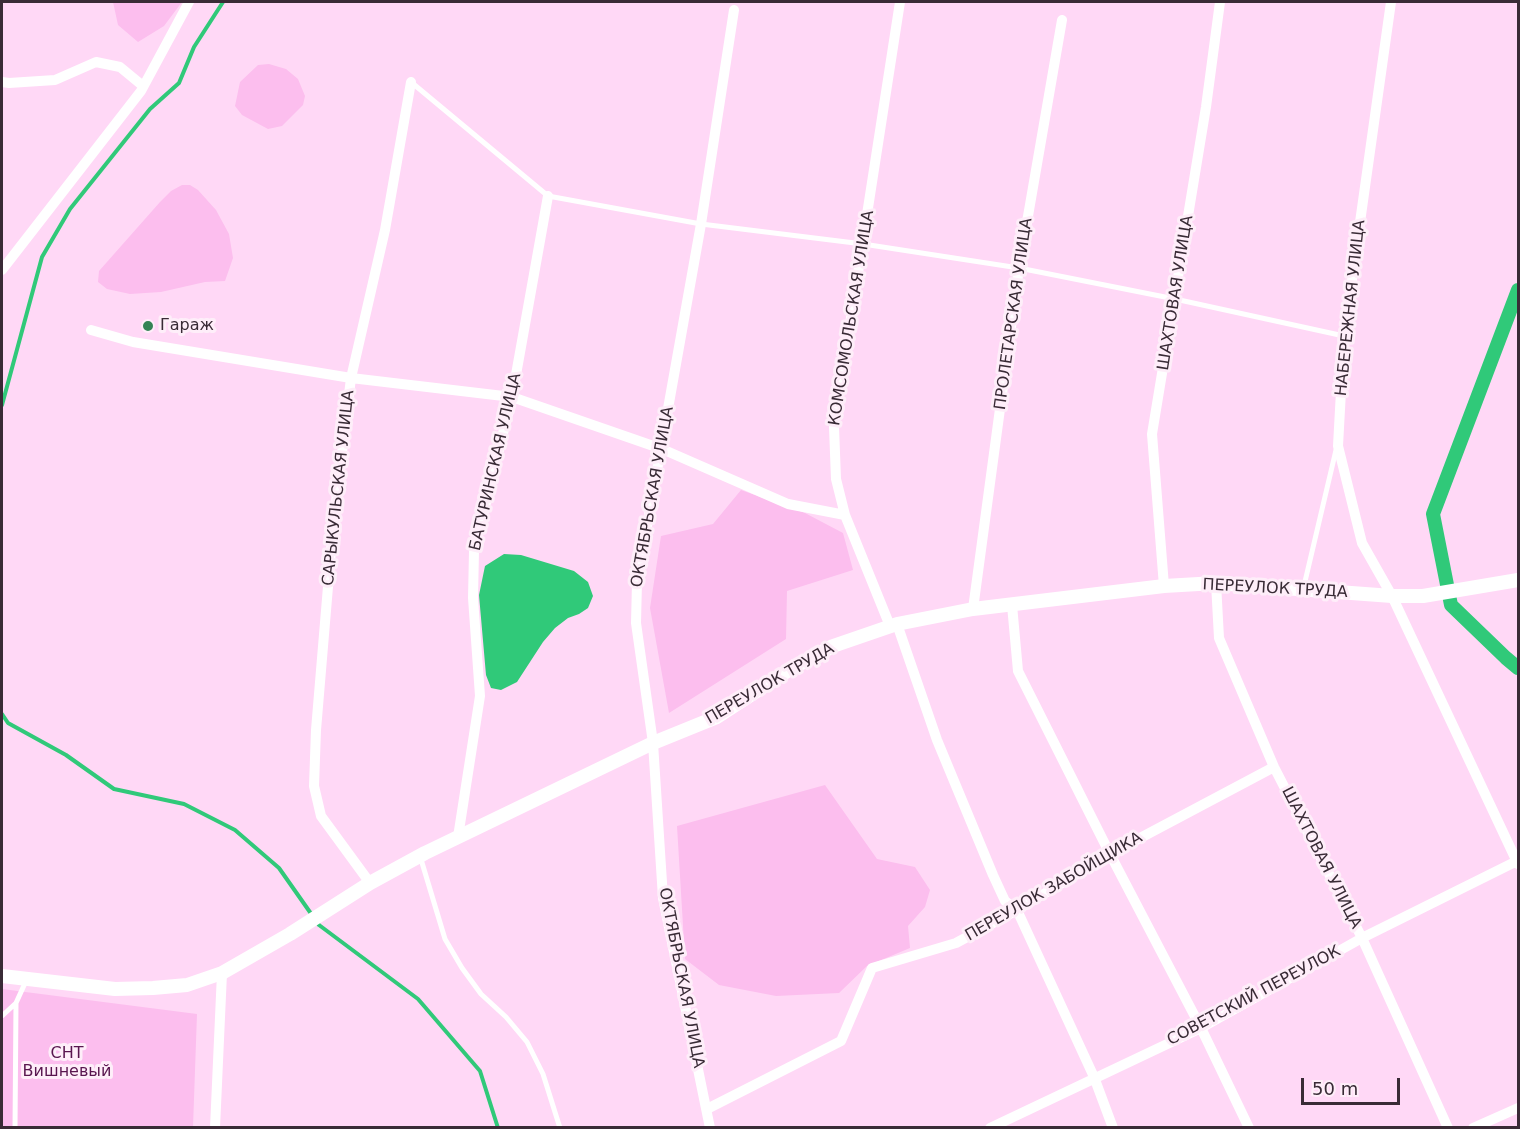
<!DOCTYPE html>
<html>
<head>
<meta charset="utf-8">
<style>
	body { margin:0 }
	#map { position:relative; width:1520px; height:1129px; overflow:hidden; background:#ffd8f6; font-family:"DejaVu Sans",sans-serif }
	canvas { display:block }
	.frame { position:absolute; inset:0; border:3px solid #392b36; pointer-events:none }
	.scale { position:absolute; left:1301px; top:1078px; width:99px; height:27px; box-sizing:border-box; border:3px solid #392b36; border-top:0; padding-left:8px; font-size:18px; line-height:21px; white-space:nowrap; color:#392b36; -webkit-text-stroke:4px #feeef9; paint-order:stroke }
</style>
</head>
<body>
<div id="map">
<canvas width="1520" height="1129"></canvas>
<div class="frame"></div>
<div class="scale">50 m</div>
</div>
<script>
const ctx = document.querySelector('canvas').getContext('2d');
ctx.lineJoin = 'round';
function paint(path, color) { ctx.fillStyle = color; ctx.fill(path, 'evenodd'); }
const toPath = rows => new Path2D(rows.map(r => 'M' + r).join(''));
function trace(path, color, width, dash) { ctx.strokeStyle = color; ctx.lineWidth = width; ctx.lineCap = dash ? 'butt' : 'round'; ctx.setLineDash(dash || []); ctx.stroke(path); }
function write(font, color, halo, rows, align = 'center') {
  ctx.font = font + ' "DejaVu Sans",sans-serif'; ctx.lineWidth = 6; ctx.setLineDash([]); ctx.textBaseline = 'middle'; ctx.strokeStyle = halo; ctx.fillStyle = color; for (const [text, x, y, turn = 0] of rows) {
    ctx.save(); ctx.translate(x, y); ctx.rotate((+turn || 0) * Math.PI / 180); ctx.textAlign = isNaN(turn) ? turn : align; if (halo) ctx.strokeText(text, 0, 0); ctx.fillText(text, 0, 0); ctx.restore();
  }
}
paint(toPath([
	[113,2,182,2,164,26,138,42,118,25],
	[269,64,286,69,298,79,305,96,303,105,282,126,268,129,242,115,235,106,240,82,258,65],
	[182,185,190,185,198,190,216,210,229,234,233,258,225,281,205,282,161,292,130,294,107,289,98,282,99,271,160,202,171,191],
	[741,490,805,513,843,533,853,570,787,591,786,639,669,713,650,608,661,536,713,524],
	[825,785,877,859,915,867,930,890,925,907,908,926,910,948,867,966,839,993,776,996,719,985,685,959,677,826],
	[2,989,197,1014,193,1127,2,1128]
]), '#fcbeee');
paint(toPath([
	[504,554,521,555,574,571,588,582,593,596,588,608,579,614,568,618,555,628,543,642,517,682,501,690,491,688,486,675,479,595,485,566]
]), '#30c979');
trace(toPath([
	[2,405,42,257,70,209,150,109,179,83,194,47,223,2],
	[2,714,8,723,66,755,114,789,184,804,235,830,279,868,319,925,418,999,480,1071,498,1128]
]), '#30c979', 4);
trace(toPath([
	[1518,290,1433,514,1451,605,1506,658,1518,668]
]), '#30c979', 14);
trace(toPath([
	[411,82,548,196,701,224,863,244,1019,268,1175,299,1344,336],
	[1303,590,1336,450],
	[420,856,445,939,462,968,481,994,506,1017,527,1042,543,1074,560,1128],
	[2,1016,16,1003,26,981],
	[15,1128,16,1003]
]), '#fff', 5);
trace(toPath([
	[1391,2,1344,336,1338,446,1362,543,1392,596,1518,864],
	[2,82,9,83,55,80,96,62,120,67,143,86],
	[2,270,141,91,189,2],
	[91,330,133,342,351,378,512,397,662,449,788,504,845,515],
	[1216,583,1219,638,1274,767,1362,938,1448,1128],
	[1164,586,1152,434,1206,107,1220,2],
	[1012,605,1018,671,1110,854,1201,1028,1249,1128],
	[973,609,1019,268,1062,20],
	[897,624,937,740,993,875,1005,901,1017,910,1094,1077,1113,1128],
	[890,626,845,515,836,479,834,427,900,2],
	[458,837,480,696,473,598,474,551,512,397,548,196],
	[370,883,321,816,314,786,316,730,333,527,351,378,385,230,411,82],
	[707,1109,841,1041,872,968,956,943,1017,910,1110,854,1274,767],
	[215,1128,222,973],
	[710,1128,663,898,653,743,636,623,637,582,701,224,734,10],
	[990,1128,1201,1028,1362,938,1517,861],
	[1473,1128,1518,1108]
]), '#fff', 10);
trace(toPath([
	[2,976,115,989,153,988,187,985,222,973,290,934,370,883,425,853,653,743,717,717,792,668,833,646,897,624,973,609,1164,586,1216,583,1392,596,1423,596,1518,580]
]), '#fff', 14);
for (const [x, y, r, color] of [
	[148,326,6,"#348455"]
]) { const dot = new Path2D(); dot.arc(x, y, r, 0, 2 * Math.PI); ctx.fillStyle = color; ctx.fill(dot); trace(dot, '#feeef9', 2); }
write('16px', '#392b36', '#feeef9', [
	["ШАХТОВАЯ УЛИЦА",1176,293,-81],
	["НАБЕРЕЖНАЯ УЛИЦА",1351,308,-84],
	["ПРОЛЕТАРСКАЯ УЛИЦА",1014,314,-82],
	["КОМСОМОЛЬСКАЯ УЛИЦА",852,318,-81],
	["БАТУРИНСКАЯ УЛИЦА",496,462,-77],
	["САРЫКУЛЬСКАЯ УЛИЦА",339,488,-84],
	["ОКТЯБРЬСКАЯ УЛИЦА",653,497,-80],
	["ПЕРЕУЛОК ТРУДА",1275,589,3],
	["ПЕРЕУЛОК ТРУДА",770,684,-30],
	["ШАХТОВАЯ УЛИЦА",1321,858,63],
	["ПЕРЕУЛОК ЗАБОЙЩИКА",1054,887,-30],
	["ОКТЯБРЬСКАЯ УЛИЦА",681,978,79],
	["СОВЕТСКИЙ ПЕРЕУЛОК",1254,996,-28]
]);
write('16px', '#392b36', '#feeef9', [
	["Гараж",160,326]
], 'left');
write('16px', '#59164f', '#feeef9', [
	["СНТ",67,1054],
	["Вишневый",67,1072]
]);
</script>
</body>
</html>
